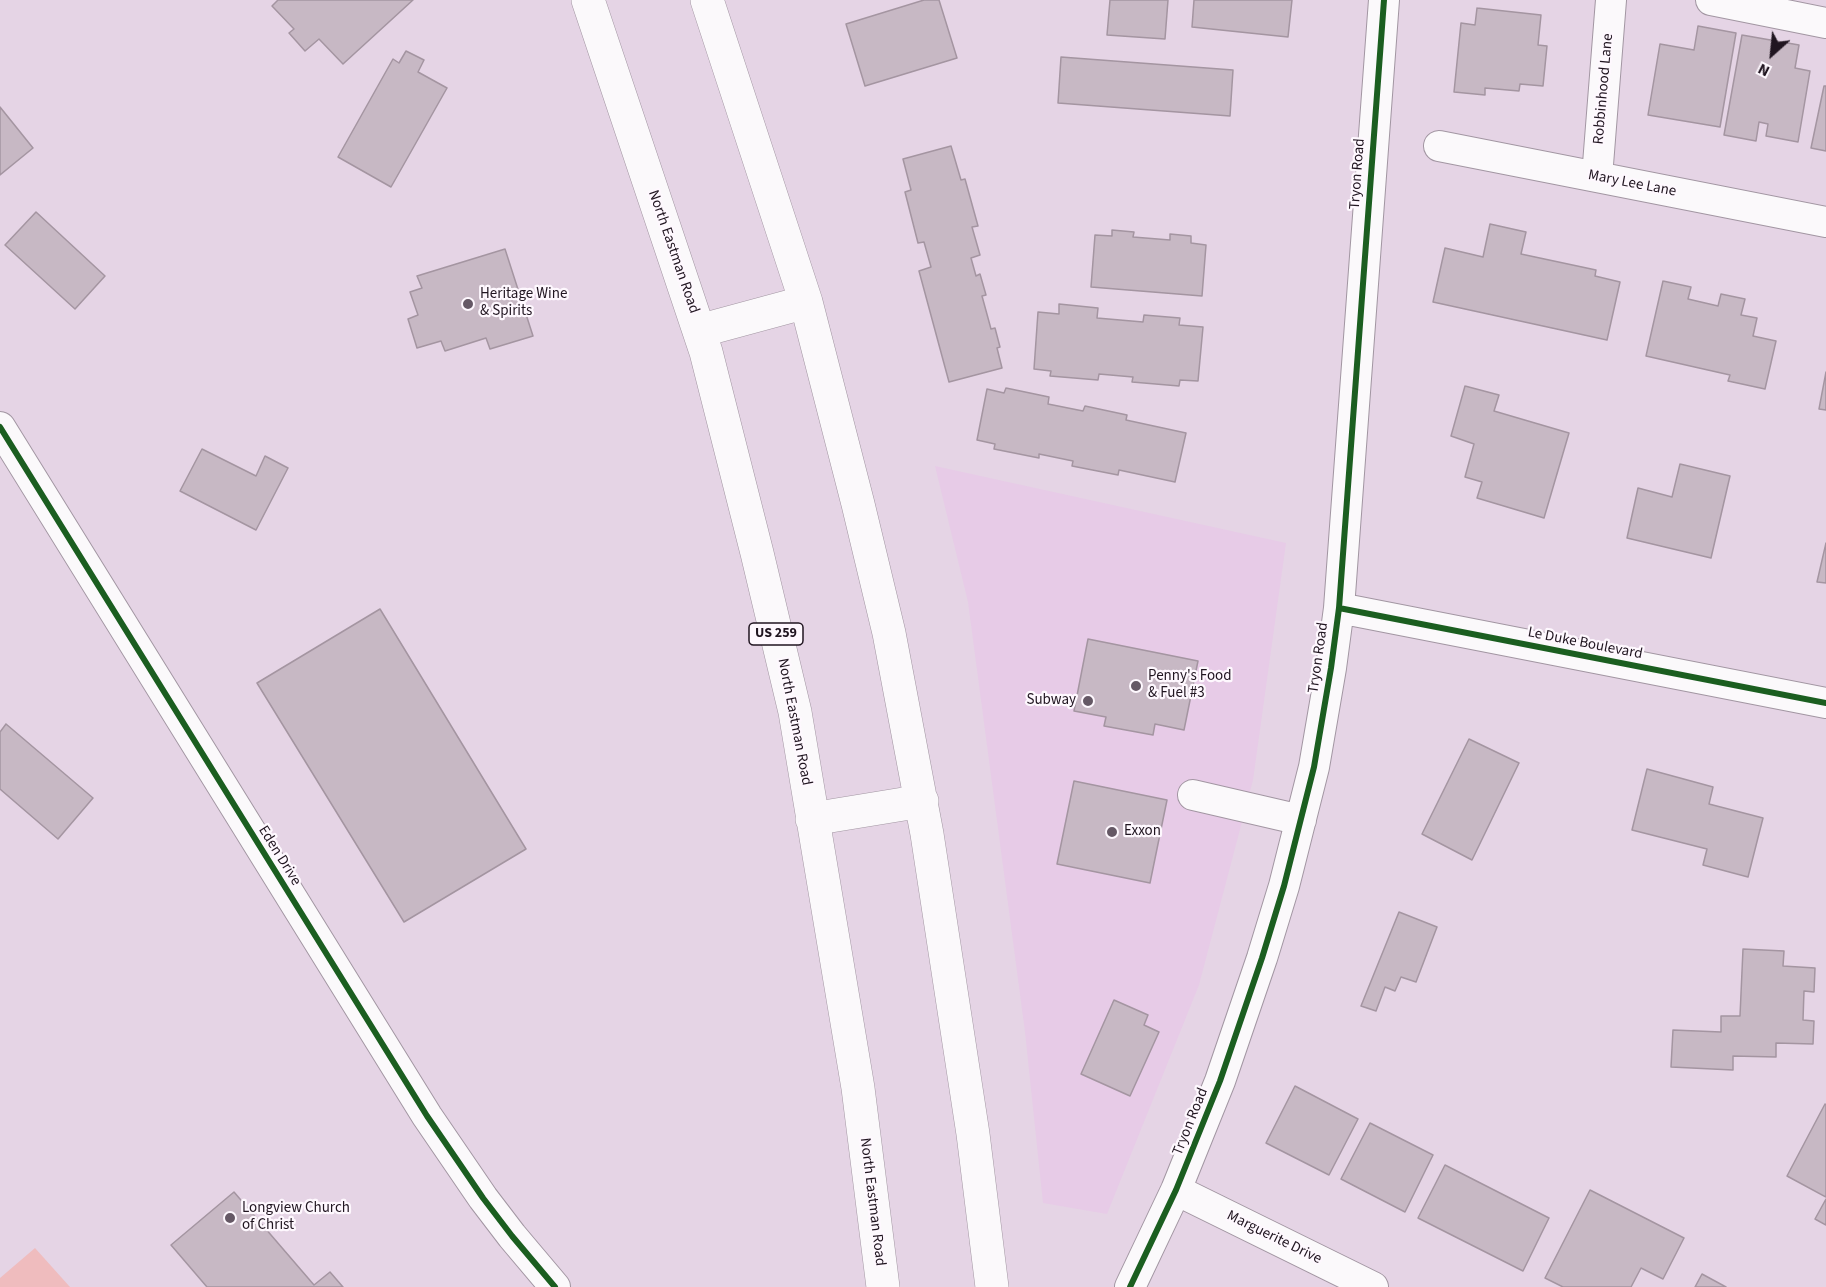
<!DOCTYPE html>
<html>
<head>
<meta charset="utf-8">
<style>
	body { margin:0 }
	#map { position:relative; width:1826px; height:1287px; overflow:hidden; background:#e5d4e5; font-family:"Source Sans 3",sans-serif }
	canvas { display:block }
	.north { position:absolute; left:1742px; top:24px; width:60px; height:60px; -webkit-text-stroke:4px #fef8fe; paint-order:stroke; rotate:207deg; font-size:16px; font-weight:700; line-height:24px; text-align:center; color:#201520 }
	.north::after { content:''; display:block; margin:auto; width:21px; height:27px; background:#201520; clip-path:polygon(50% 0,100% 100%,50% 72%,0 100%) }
</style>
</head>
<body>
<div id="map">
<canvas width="1826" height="1287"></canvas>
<div class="north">N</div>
</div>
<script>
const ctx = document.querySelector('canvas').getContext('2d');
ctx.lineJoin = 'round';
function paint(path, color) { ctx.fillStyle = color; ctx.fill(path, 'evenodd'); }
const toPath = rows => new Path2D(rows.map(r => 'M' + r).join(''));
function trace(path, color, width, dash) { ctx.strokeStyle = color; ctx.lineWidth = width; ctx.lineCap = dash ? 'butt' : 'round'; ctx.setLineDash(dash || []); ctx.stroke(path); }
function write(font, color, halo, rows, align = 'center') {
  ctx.font = font + ' "Source Sans 3",sans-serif'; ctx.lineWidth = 4.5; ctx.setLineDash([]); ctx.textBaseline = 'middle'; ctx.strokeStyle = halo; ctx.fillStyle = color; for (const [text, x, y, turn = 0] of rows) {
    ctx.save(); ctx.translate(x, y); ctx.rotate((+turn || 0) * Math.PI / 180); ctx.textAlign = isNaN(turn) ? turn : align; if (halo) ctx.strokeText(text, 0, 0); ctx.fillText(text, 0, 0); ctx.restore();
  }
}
paint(toPath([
	[935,466,1286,543,1253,780,1199,985,1107,1214,1043,1203,1025,1032,968,602]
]), '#e7cbe7');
paint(toPath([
	[35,1248,70,1287,0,1287,0,1278]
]), '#efbcbe');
const building = toPath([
	[278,0,413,0,343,64,319,39,305,51,289,33,294,29,272,6,278,0],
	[924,0,939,0,957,58,865,86,846,24,924,0],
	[1110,0,1168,0,1165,39,1107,35,1110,0],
	[1194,0,1292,0,1288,37,1192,27,1194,0],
	[1477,8,1541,15,1538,45,1547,46,1543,86,1520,84,1519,91,1485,88,1485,95,1454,92,1461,23,1475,25,1477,8],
	[1698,26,1736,33,1720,127,1648,115,1660,44,1694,50,1698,26],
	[1742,35,1799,45,1795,68,1810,71,1798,142,1766,136,1768,124,1759,122,1756,141,1724,135,1742,35],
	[406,51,424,60,418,72,447,88,391,187,338,157,393,59,399,63,406,51],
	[1061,57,1233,70,1230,116,1058,103,1061,57],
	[1824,86,1826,86,1826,151,1811,148,1824,86],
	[0,107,33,148,0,175,0,107],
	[951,146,961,180,965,179,978,226,972,227,980,255,971,258,976,276,980,274,986,295,982,296,991,329,995,328,1000,347,997,348,1002,368,949,382,919,271,931,267,924,242,918,243,905,192,911,190,903,159,951,146],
	[36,212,105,276,75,309,5,245,36,212],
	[1490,224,1526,232,1521,254,1596,270,1595,276,1620,282,1607,340,1433,302,1445,248,1483,257,1490,224],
	[1112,230,1134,232,1133,237,1170,240,1170,234,1191,236,1191,243,1206,245,1202,296,1091,287,1095,235,1112,236,1112,230],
	[505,249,533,336,490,349,486,338,445,351,441,341,417,348,408,319,418,315,410,292,422,288,417,276,505,249],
	[1663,281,1691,287,1688,299,1718,306,1721,294,1745,299,1741,315,1757,318,1753,336,1776,341,1765,389,1728,381,1730,375,1646,356,1663,281],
	[1059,304,1098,308,1097,318,1143,322,1144,315,1180,318,1179,325,1203,327,1198,381,1180,380,1179,386,1132,382,1133,377,1099,374,1098,380,1050,376,1051,371,1034,369,1038,312,1059,314,1059,304],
	[1826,372,1826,410,1819,409,1826,372],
	[1465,386,1499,395,1494,411,1569,433,1544,518,1477,498,1482,482,1465,477,1474,444,1451,436,1465,386],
	[1006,388,1049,397,1048,404,1083,411,1085,406,1127,415,1126,420,1186,433,1175,482,1119,470,1118,475,1072,466,1073,461,1039,454,1039,458,994,449,995,444,977,440,987,389,1004,393,1006,388],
	[202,449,256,476,265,456,288,468,256,530,180,491,202,449],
	[1680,464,1730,476,1711,558,1627,538,1638,488,1672,497,1680,464],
	[1826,543,1826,583,1817,582,1826,543],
	[380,609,526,849,404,922,257,683,380,609],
	[1088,639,1198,661,1184,730,1155,724,1153,735,1104,726,1106,717,1074,711,1088,639],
	[6,724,93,798,58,839,0,789,0,732,6,724],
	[1469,739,1519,763,1472,860,1422,834,1469,739],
	[1647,769,1713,787,1709,804,1763,818,1748,877,1703,865,1707,849,1632,830,1647,769],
	[1074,781,1167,800,1150,883,1057,864,1074,781],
	[1399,912,1437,927,1416,982,1401,977,1395,991,1385,987,1376,1011,1361,1006,1399,912],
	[1743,949,1784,951,1783,966,1815,968,1814,992,1804,991,1803,1020,1814,1021,1813,1044,1776,1043,1776,1057,1733,1056,1733,1070,1671,1067,1673,1030,1721,1032,1721,1016,1740,1016,1743,949],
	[1114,1000,1148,1015,1144,1025,1159,1032,1130,1096,1081,1074,1114,1000],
	[1295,1086,1358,1119,1329,1175,1266,1143,1295,1086],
	[1825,1104,1826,1105,1826,1197,1787,1176,1825,1104],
	[1370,1123,1433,1155,1405,1212,1341,1179,1370,1123],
	[1445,1165,1549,1218,1523,1271,1418,1218,1445,1165],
	[1590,1190,1684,1238,1663,1279,1641,1268,1631,1287,1563,1287,1545,1278,1590,1190],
	[234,1192,314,1285,330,1272,343,1287,207,1287,171,1245,234,1192],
	[1826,1199,1826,1225,1815,1219,1826,1199],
	[1702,1274,1726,1287,1695,1287,1702,1274]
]);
paint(building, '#c7b8c4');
trace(building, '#a495a1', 1.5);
const minor = toPath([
	[1711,0,1826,23],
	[1439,146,1826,222],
	[1597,177,1611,0],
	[0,427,427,1116,483,1198,512,1236,555,1287],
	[1339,608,1826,703],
	[1193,795,1301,820],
	[1176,1190,1373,1287],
	[1130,1287,1176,1190,1220,1081,1262,958,1284,886,1314,767,1331,668,1339,608,1384,0]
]);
const major = toPath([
	[588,0,706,352,757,553,795,712,858,1088,883,1287],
	[707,0,806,302,858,504,889,633,927,834,973,1134,992,1287],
	[699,331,806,302],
	[812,819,922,801]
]);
trace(minor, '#a296a2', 32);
trace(major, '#a296a2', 34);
trace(minor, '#fbf9fb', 30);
trace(major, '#fbf9fb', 33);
trace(toPath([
	[0,427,427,1116,483,1198,512,1236,555,1287],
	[1339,608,1826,703],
	[1130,1287,1176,1190,1220,1081,1262,958,1284,886,1314,767,1331,668,1339,608,1384,0]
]), '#1b5e20', 6);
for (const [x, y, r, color] of [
	[468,304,6,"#655865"],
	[1136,686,6,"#655865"],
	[1088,701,6,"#655865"],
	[1112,832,6,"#655865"],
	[230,1218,6,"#655865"]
]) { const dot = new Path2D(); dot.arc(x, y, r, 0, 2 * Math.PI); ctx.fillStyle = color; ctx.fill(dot); trace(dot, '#fef8fe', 2); }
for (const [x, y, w] of [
	[776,634,54]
]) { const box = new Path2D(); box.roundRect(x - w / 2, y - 11, w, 22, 4.5); ctx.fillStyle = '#fef8fe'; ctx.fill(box); trace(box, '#201520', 1.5); }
write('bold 14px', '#201520', null, [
	["US 259",776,634]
]);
write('15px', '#201520', '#fef8fe', [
	["Robbinhood Lane",1604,89,-85],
	["Tryon Road",1358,174,-86],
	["Mary Lee Lane",1632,184,11],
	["North Eastman Road",673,252,71],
	["Le Duke Boulevard",1585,644,11],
	["Tryon Road",1319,658,-82],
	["North Eastman Road",794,722,79],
	["Eden Drive",279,856,58],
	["Tryon Road",1191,1122,-68],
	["North Eastman Road",872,1202,83],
	["Marguerite Drive",1274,1238,26]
]);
write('15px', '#201520', '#fef8fe', [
	["Heritage Wine",480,295],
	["& Spirits",480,312],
	["Penny's Food",1148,677],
	["& Fuel #3",1148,694],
	["Subway",1076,701,"right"],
	["Exxon",1124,832],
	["Longview Church",242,1209],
	["of Christ",242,1226]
], 'left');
</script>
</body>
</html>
